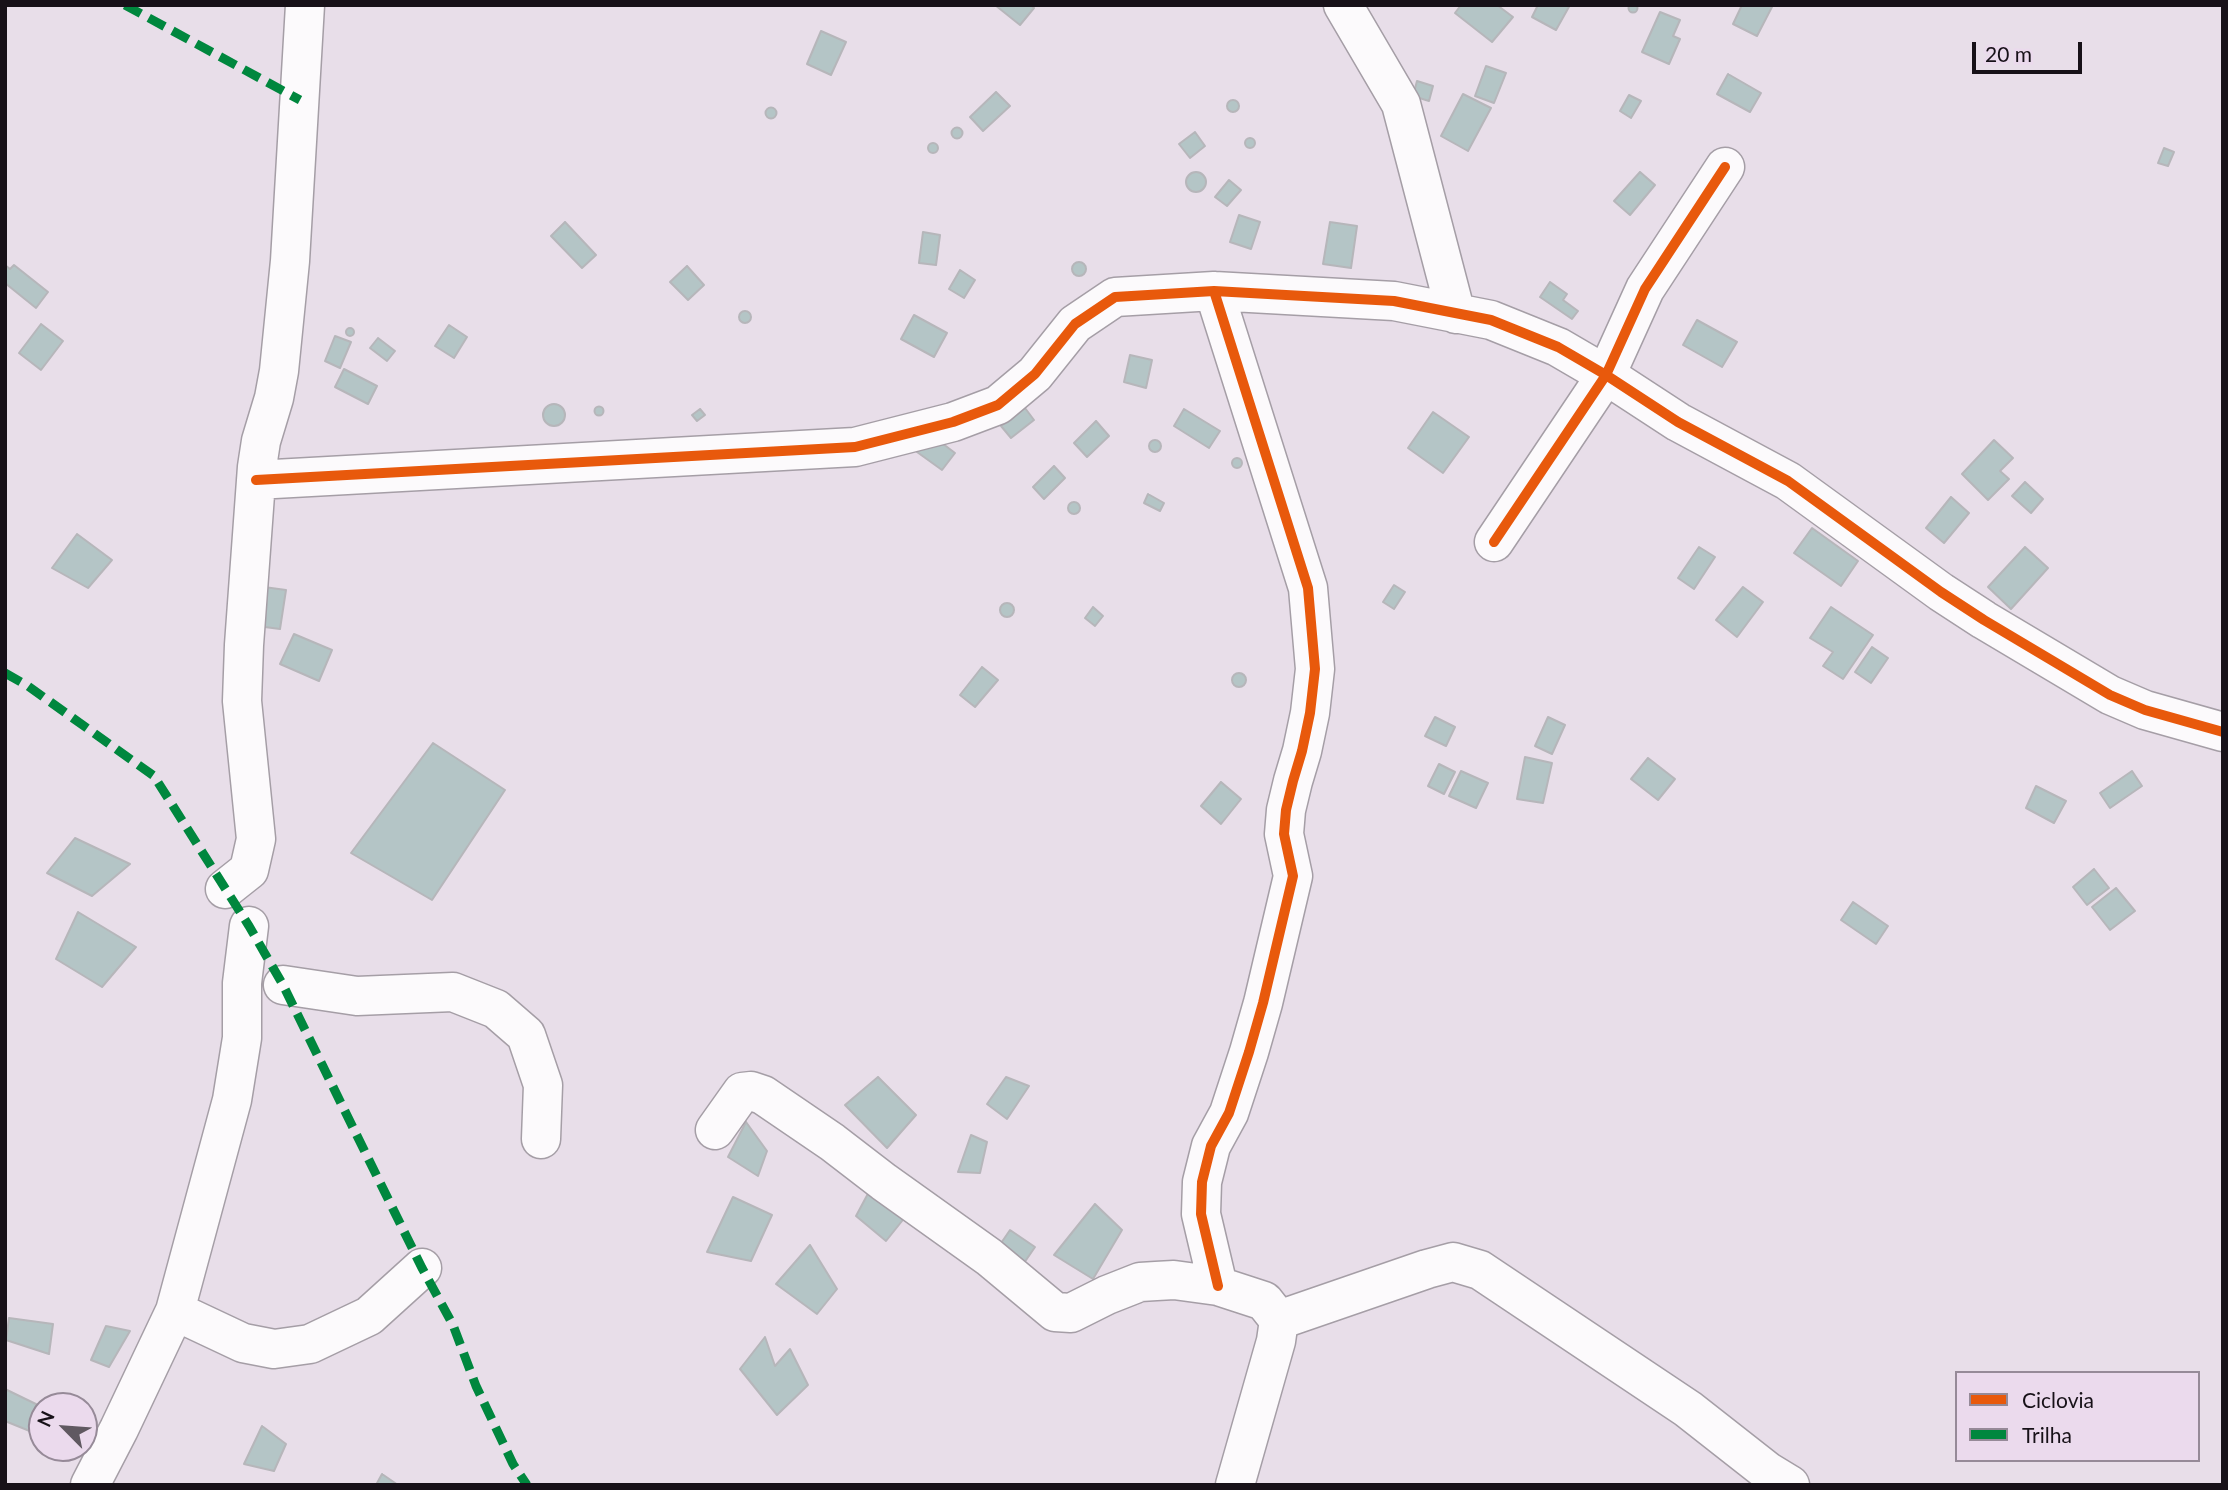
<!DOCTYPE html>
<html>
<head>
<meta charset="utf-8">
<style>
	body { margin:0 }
	#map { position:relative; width:2228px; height:1490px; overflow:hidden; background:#e8dee9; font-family:Lato,sans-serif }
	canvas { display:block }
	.frame { position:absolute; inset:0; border:7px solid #171118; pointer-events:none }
	.legend { position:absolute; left:1955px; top:1371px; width:245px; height:91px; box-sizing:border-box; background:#ebdaed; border:2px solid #968a98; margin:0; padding:9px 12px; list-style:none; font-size:21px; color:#171118 }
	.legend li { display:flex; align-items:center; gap:14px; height:35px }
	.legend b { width:35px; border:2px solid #968a98 }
	.north { position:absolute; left:28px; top:1392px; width:70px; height:70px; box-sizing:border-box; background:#ebdaed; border:2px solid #968a98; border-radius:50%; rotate:295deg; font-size:19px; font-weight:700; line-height:28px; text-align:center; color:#171118 }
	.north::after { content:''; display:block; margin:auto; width:24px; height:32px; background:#605961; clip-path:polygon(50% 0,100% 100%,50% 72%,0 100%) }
	.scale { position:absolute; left:1972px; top:42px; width:110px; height:32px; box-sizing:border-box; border:4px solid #171118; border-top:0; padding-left:9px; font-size:21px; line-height:24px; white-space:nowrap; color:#171118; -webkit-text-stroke:5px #ebdaed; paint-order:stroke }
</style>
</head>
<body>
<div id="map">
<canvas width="2228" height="1490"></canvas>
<div class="frame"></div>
<ul class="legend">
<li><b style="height:9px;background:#e8590c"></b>Ciclovia</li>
<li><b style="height:9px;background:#00873e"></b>Trilha</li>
</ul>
<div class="north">N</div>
<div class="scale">20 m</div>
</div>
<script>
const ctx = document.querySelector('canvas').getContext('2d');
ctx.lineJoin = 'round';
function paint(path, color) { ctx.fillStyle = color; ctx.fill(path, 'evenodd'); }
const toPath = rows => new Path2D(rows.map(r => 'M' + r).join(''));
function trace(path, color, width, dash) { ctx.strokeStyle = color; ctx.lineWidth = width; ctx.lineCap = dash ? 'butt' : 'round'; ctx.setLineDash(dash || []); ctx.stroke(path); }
const building = toPath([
	'1628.5 8a4.5 4.5 0 1 1 9 0a4.5 4.5 0 1 1-9 0Z',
	[995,5,1031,5,1034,8,1020,25,995,5],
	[1461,5,1497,5,1513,17,1492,42,1455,13,1461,5],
	[1538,5,1570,5,1556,30,1532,17,1538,5],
	[1742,5,1773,5,1757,36,1733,24,1742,5],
	[1660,12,1680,20,1673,36,1680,39,1669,64,1642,52,1660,12],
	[821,31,846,42,831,75,807,64,821,31],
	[1486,66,1506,73,1494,103,1475,96,1486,66],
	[1728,74,1761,93,1750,112,1717,94,1728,74],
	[1417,81,1433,86,1429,101,1413,96,1417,81],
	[996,92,1010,106,983,131,970,117,996,92],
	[1463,94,1491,108,1468,151,1441,136,1463,94],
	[1629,95,1641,101,1631,118,1620,111,1629,95],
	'1227 106a6 6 0 1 1 12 0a6 6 0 1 1-12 0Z',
	'765.5 113a5.5 5.5 0 1 1 11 0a5.5 5.5 0 1 1-11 0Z',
	'951.5 133a5.5 5.5 0 1 1 11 0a5.5 5.5 0 1 1-11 0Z',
	[1195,132,1205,146,1190,158,1179,144,1195,132],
	'1245 143a5 5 0 1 1 10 0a5 5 0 1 1-10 0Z',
	'928 148a5 5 0 1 1 10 0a5 5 0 1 1-10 0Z',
	[2164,148,2174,152,2168,166,2158,163,2164,148],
	'1186 182a10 10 0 1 1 20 0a10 10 0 1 1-20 0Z',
	[1640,172,1655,185,1630,215,1614,201,1640,172],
	[1229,180,1241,190,1227,206,1215,197,1229,180],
	[1239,215,1260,222,1251,249,1230,242,1239,215],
	[565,222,596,255,582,268,551,236,565,222],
	[1330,222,1357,226,1351,268,1323,264,1330,222],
	[923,232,940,235,936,265,919,263,923,232],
	'1072 269a7 7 0 1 1 14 0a7 7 0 1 1-14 0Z',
	[5,265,10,269,14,265,48,292,36,308,5,283,5,265],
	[687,266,704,285,688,300,670,282,687,266],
	[960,270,975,280,964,298,949,289,960,270],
	[1550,282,1567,294,1563,300,1578,311,1572,319,1540,297,1550,282],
	'739 317a6 6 0 1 1 12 0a6 6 0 1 1-12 0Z',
	[914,315,947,333,934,357,901,339,914,315],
	[1697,320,1737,342,1722,367,1683,345,1697,320],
	[41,324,63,341,41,370,19,353,41,324],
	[449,325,467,337,454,358,435,346,449,325],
	'346 332a4 4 0 1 1 8 0a4 4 0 1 1-8 0Z',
	[335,336,351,342,340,368,325,361,335,336],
	[378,338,395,351,387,361,370,348,378,338],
	[1130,355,1152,360,1146,388,1124,382,1130,355],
	[344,369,377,386,368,404,335,387,344,369],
	'543 415a11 11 0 1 1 22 0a11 11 0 1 1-22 0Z',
	'594.5 411a4.5 4.5 0 1 1 9 0a4.5 4.5 0 1 1-9 0Z',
	[1025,408,1034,420,1011,438,1001,426,1025,408],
	[700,409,705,415,697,421,692,415,700,409],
	[1184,409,1220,431,1209,448,1174,426,1184,409],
	[1433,412,1469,437,1443,473,1408,448,1433,412],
	[1096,421,1109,436,1087,457,1074,443,1096,421],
	[930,434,955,453,942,470,917,452,930,434],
	'1149 446a6 6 0 1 1 12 0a6 6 0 1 1-12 0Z',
	[1994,440,2013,458,2000,471,2009,479,1988,500,1962,474,1994,440],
	'1232 463a5 5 0 1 1 10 0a5 5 0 1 1-10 0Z',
	[1054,466,1065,478,1044,499,1033,487,1054,466],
	[2025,482,2043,499,2031,513,2012,496,2025,482],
	[1148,494,1164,503,1160,511,1144,503,1148,494],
	[1951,497,1969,513,1944,543,1926,528,1951,497],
	'1068 508a6 6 0 1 1 12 0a6 6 0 1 1-12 0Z',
	[1812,528,1858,561,1841,586,1794,553,1812,528],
	[77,534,112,560,88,588,52,568,77,534],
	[1699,547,1715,557,1694,589,1678,578,1699,547],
	[2025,547,2048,568,2011,609,1988,587,2025,547],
	[1394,585,1405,592,1394,609,1383,602,1394,585],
	[264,587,286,590,280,629,257,626,264,587],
	[1743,587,1763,602,1737,637,1716,620,1743,587],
	'1000 610a7 7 0 1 1 14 0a7 7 0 1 1-14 0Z',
	[1093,607,1103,616,1095,626,1085,618,1093,607],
	[1831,607,1873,635,1843,679,1823,666,1833,652,1810,638,1831,607],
	[294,634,332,650,319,681,280,664,294,634],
	[1872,647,1888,658,1871,683,1855,672,1872,647],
	[982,667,998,680,975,707,960,695,982,667],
	'1232 680a7 7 0 1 1 14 0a7 7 0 1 1-14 0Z',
	[1435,717,1455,727,1446,746,1425,736,1435,717],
	[1548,717,1565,725,1552,754,1535,746,1548,717],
	[433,743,505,790,432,900,351,853,433,743],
	[1525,757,1552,763,1543,803,1517,799,1525,757],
	[1648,758,1675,779,1658,800,1631,779,1648,758],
	[1439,764,1455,772,1444,794,1428,786,1439,764],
	[1461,771,1488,783,1476,808,1449,796,1461,771],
	[2132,771,2142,786,2110,808,2100,793,2132,771],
	[1221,782,1241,799,1221,824,1201,806,1221,782],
	[2036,786,2066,801,2054,823,2026,808,2036,786],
	[75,838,130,864,92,896,47,873,75,838],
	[2094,869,2109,888,2087,905,2073,887,2094,869],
	[2116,888,2135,911,2110,930,2092,907,2116,888],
	[1853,902,1888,926,1876,944,1841,920,1853,902],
	[78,912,136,947,102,987,56,959,78,912],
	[878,1077,916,1115,887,1148,845,1105,878,1077],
	[1006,1077,1029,1086,1007,1119,987,1104,1006,1077],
	[746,1122,767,1151,758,1176,728,1157,746,1122],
	[971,1135,987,1142,980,1173,958,1172,971,1135],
	[871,1188,906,1216,886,1241,856,1216,871,1188],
	[733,1197,772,1215,751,1261,707,1252,733,1197],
	[1095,1204,1122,1230,1093,1279,1054,1255,1095,1204],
	[1010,1230,1035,1247,1022,1266,997,1249,1010,1230],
	[810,1245,837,1289,817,1314,776,1284,810,1245],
	[9,1318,53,1324,49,1354,6,1340,9,1318],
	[106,1326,130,1331,109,1367,91,1360,106,1326],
	[765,1337,775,1366,790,1349,808,1385,777,1415,740,1369,765,1337],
	[5,1389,42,1407,42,1436,5,1421,5,1389],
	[262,1426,286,1444,274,1471,244,1464,262,1426],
	[382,1474,398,1485,376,1485,382,1474]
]);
paint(building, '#b4c5c6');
trace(building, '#b6b6ba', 2);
const minor = toPath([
	[1343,5,1401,104,1456,314],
	[1214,291,1308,588,1315,669,1310,713,1302,751,1293,781,1286,810,1284,834,1293,876,1263,1003,1249,1052,1229,1113,1211,1146,1202,1182,1201,1214,1218,1286],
	[256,480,855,447,953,422,998,405,1035,374,1075,324,1115,297,1214,291,1394,301,1491,320,1558,347,1606,375,1645,289,1725,167],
	[1494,542,1606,375,1678,422,1788,481,1941,592,1984,620,2110,695,2145,710,2223,732],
	[225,889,249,870,256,839,242,701,244,645,257,467,261,441,274,398,279,371,290,261,305,5],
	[283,985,357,996,453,992,496,1009,526,1035,543,1085,541,1139],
	[715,1130,742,1092,751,1091,763,1095,832,1142,884,1182,989,1257,1055,1312,1071,1313,1107,1295,1140,1282,1156,1281,1174,1280,1218,1286,1264,1301,1279,1320,1276,1341,1235,1485],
	[175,1311,243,1343,274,1349,310,1344,369,1316,422,1268],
	[1279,1320,1427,1269,1453,1262,1480,1270,1688,1409,1767,1471,1790,1485],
	[90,1485,119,1429,175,1311,232,1100,242,1038,242,983,249,926]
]);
trace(minor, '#a59ea6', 41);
trace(minor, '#fcfafc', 38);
trace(toPath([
	[125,5,300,100],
	[5,673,28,686,154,776,249,926,283,985,422,1268,453,1325,476,1386,513,1464,527,1485]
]), '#00873e', 9, [18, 9]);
trace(toPath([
	[1214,291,1308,588,1315,669,1310,713,1302,751,1293,781,1286,810,1284,834,1293,876,1263,1003,1249,1052,1229,1113,1211,1146,1202,1182,1201,1214,1218,1286],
	[256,480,855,447,953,422,998,405,1035,374,1075,324,1115,297,1214,291,1394,301,1491,320,1558,347,1606,375,1645,289,1725,167],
	[1494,542,1606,375,1678,422,1788,481,1941,592,1984,620,2110,695,2145,710,2223,732]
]), '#e8590c', 10);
</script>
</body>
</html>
